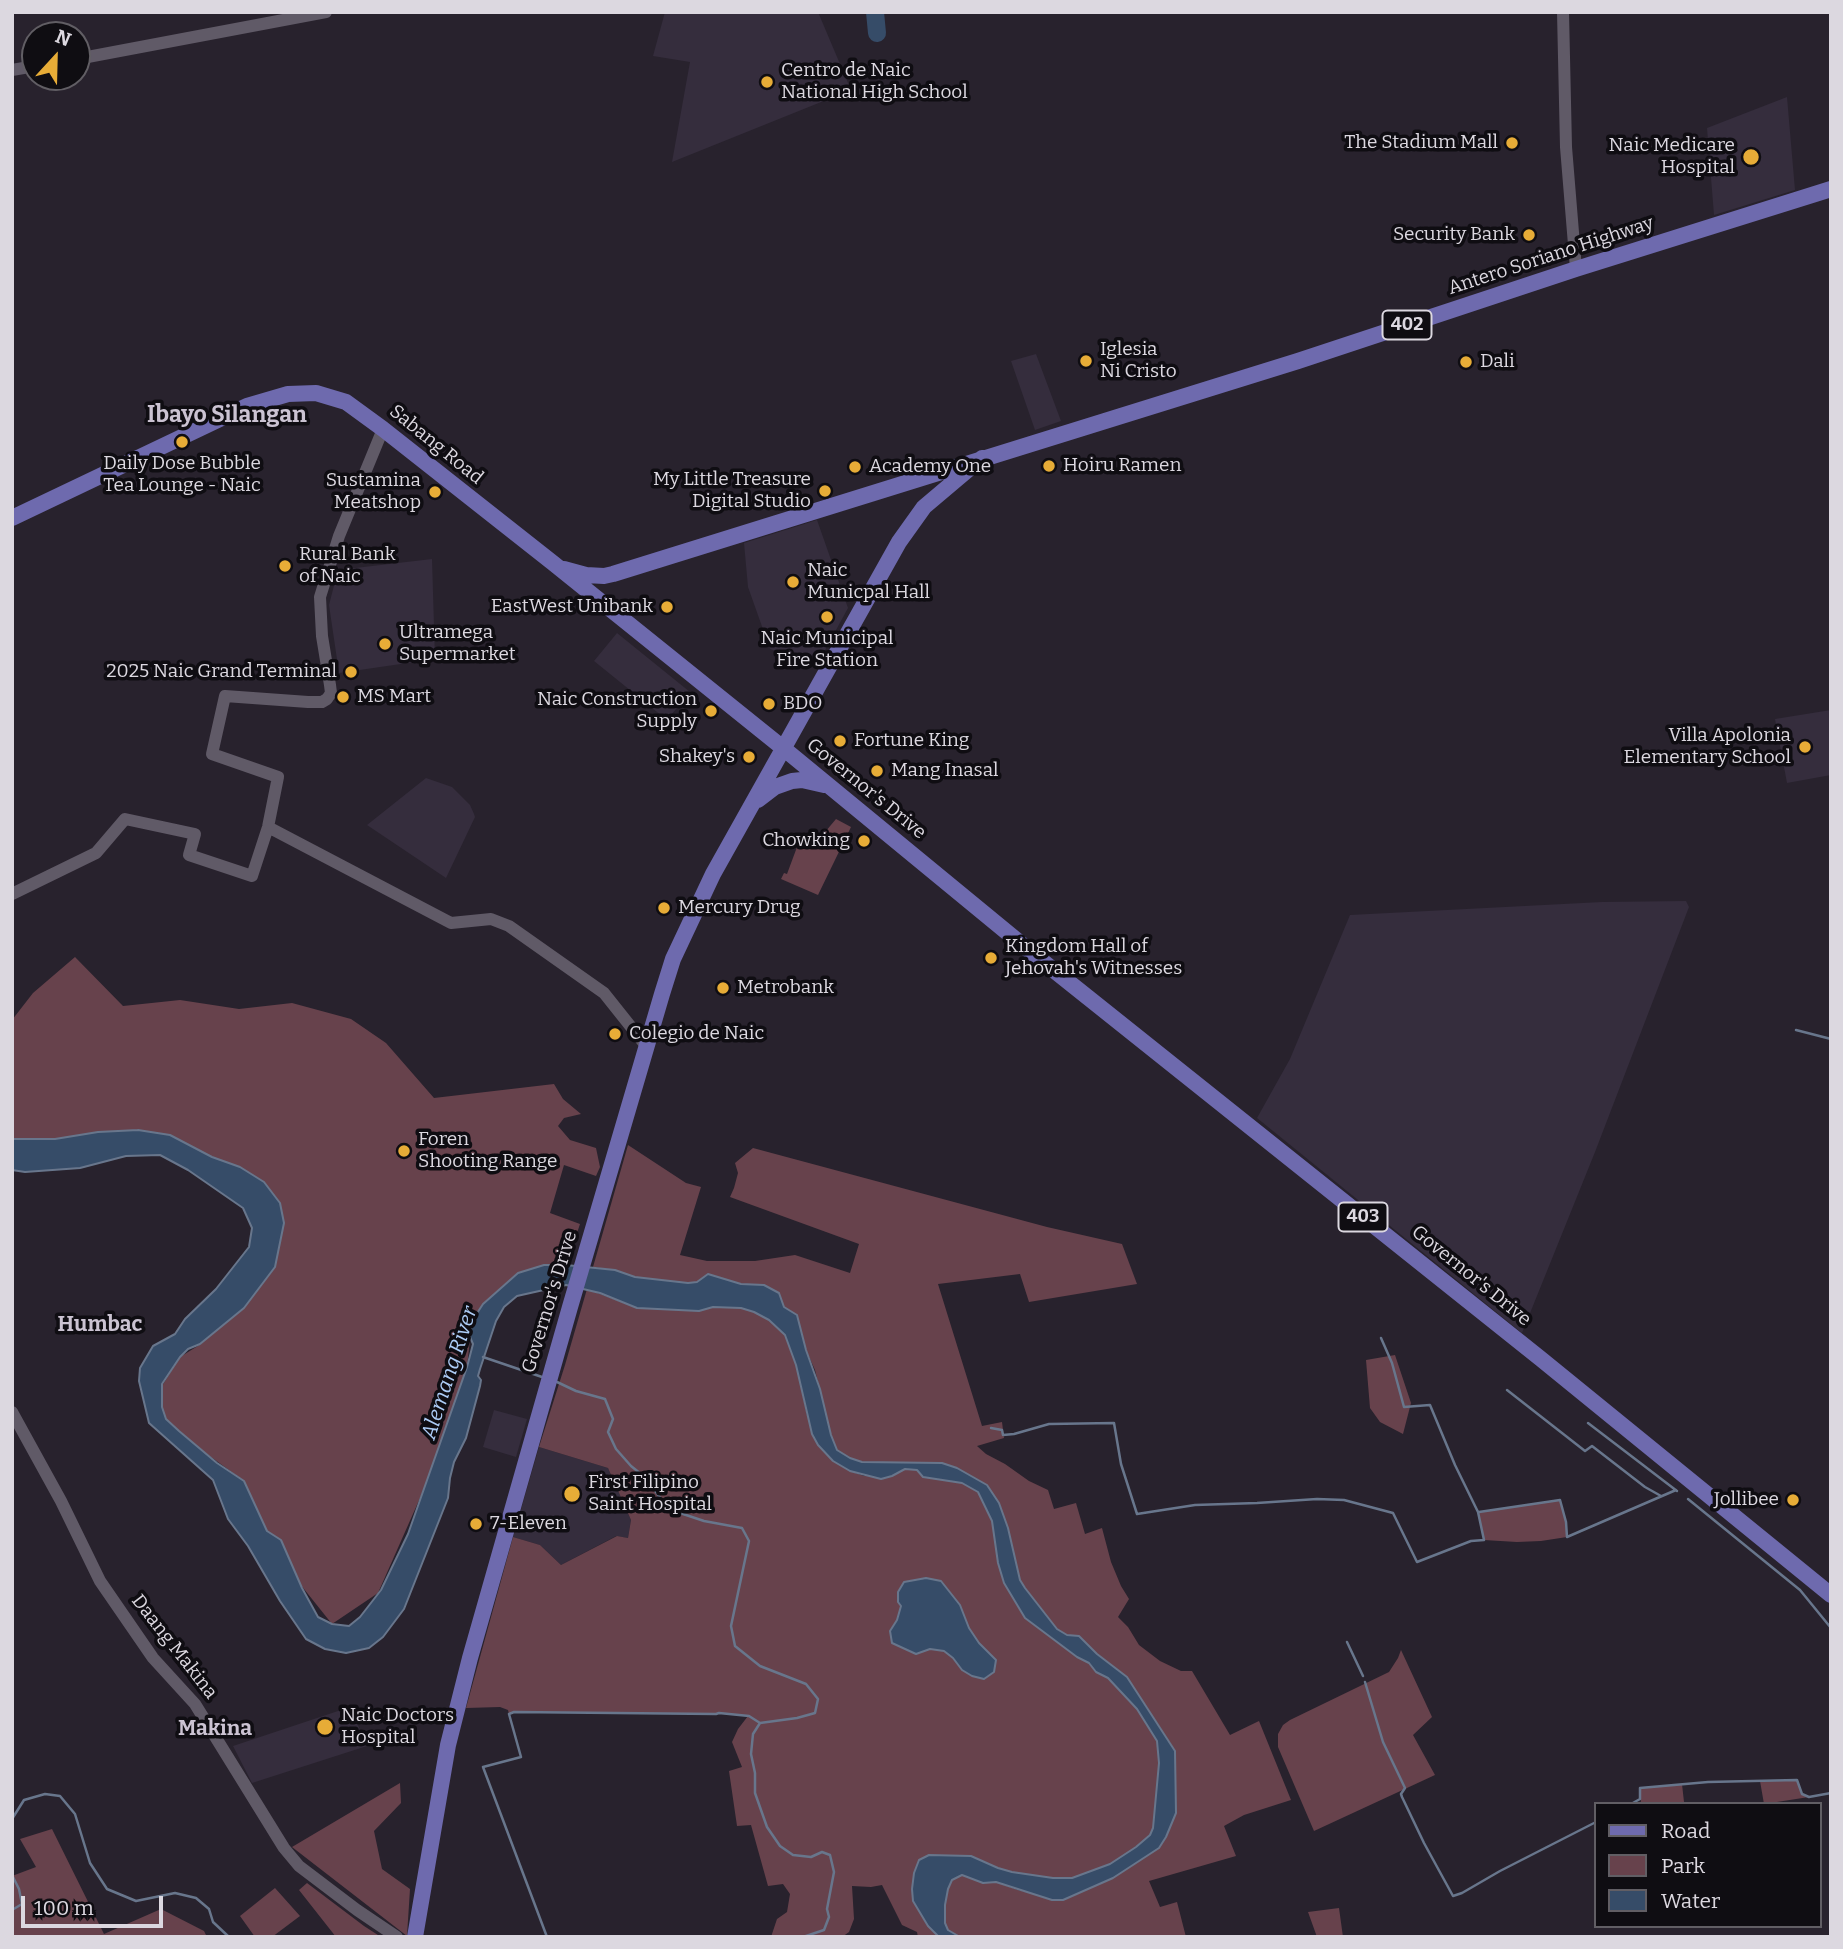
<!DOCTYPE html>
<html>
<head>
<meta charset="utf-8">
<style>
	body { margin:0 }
	#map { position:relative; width:1843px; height:1949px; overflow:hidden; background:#28222d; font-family:Bitter,serif }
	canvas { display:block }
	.frame { position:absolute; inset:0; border:14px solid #dcd8e0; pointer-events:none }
	.legend { position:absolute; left:1594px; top:1802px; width:228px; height:126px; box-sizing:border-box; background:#0f0d12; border:2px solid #615e64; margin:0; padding:9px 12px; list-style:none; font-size:21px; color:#dcd8e0 }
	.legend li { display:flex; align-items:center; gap:14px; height:35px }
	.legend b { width:35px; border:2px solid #615e64 }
	.north { position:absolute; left:21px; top:21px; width:70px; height:70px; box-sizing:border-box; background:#0f0d12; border:2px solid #615e64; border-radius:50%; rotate:22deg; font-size:19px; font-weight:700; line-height:28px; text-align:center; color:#dcd8e0 }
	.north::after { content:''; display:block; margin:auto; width:24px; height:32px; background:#e7ac37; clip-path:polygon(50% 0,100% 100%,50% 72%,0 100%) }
	.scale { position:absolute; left:21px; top:1896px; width:142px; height:32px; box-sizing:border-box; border:4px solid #dcd8e0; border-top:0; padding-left:9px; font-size:21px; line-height:24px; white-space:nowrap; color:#dcd8e0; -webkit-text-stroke:5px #0f0d12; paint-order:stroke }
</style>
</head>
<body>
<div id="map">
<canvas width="1843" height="1949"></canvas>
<div class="frame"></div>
<ul class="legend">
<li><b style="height:9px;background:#6e6aae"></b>Road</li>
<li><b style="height:19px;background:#67424c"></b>Park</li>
<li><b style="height:19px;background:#364c68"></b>Water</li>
</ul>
<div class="north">N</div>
<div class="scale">100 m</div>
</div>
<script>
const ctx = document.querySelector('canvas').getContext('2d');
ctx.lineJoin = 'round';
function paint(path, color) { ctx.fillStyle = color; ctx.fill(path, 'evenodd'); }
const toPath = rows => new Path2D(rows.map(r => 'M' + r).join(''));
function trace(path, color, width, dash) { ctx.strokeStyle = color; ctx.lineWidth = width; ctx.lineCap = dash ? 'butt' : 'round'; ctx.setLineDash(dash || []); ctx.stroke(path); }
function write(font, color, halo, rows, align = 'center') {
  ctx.font = font + ' Bitter,serif'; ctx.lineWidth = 7; ctx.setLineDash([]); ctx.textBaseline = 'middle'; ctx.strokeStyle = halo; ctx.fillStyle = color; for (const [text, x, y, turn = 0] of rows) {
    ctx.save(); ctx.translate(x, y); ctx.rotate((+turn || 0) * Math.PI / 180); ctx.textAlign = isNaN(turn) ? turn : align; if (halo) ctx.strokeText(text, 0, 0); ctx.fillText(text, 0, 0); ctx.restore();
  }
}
paint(toPath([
	[665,12,818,12,851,90,672,162,690,62,653,56],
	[1787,97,1795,190,1714,215,1707,128],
	[1036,354,1061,421,1035,430,1011,361],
	[817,520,848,608,817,665,770,649,748,587,744,543],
	[432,559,435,659,339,673,329,605,338,570],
	[617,633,690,692,667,720,594,661],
	[1831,710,1831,775,1787,783,1775,719],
	[426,778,452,787,470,805,474,814,475,817,446,878,367,825],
	[1686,901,1689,907,1595,1152,1522,1333,1257,1118,1290,1059,1350,915,1602,902],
	[494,1410,527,1419,516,1457,483,1447],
	[539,1447,608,1468,631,1520,628,1538,616,1536,561,1565,540,1545,513,1537],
	[350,1707,367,1746,252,1783,233,1746]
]), '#352d3d');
paint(toPath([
	[836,819,851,827,818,895,781,879,784,873,787,874,800,839,815,844],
	[75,957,123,1006,180,1000,239,1009,292,1003,351,1019,386,1043,434,1098,554,1084,563,1099,581,1114,564,1118,558,1126,570,1140,596,1148,600,1167,596,1176,564,1165,550,1213,580,1224,567,1263,545,1265,472,1321,467,1367,424,1489,378,1593,332,1624,300,1584,280,1540,267,1531,244,1481,159,1419,162,1386,180,1357,201,1344,284,1223,278,1200,264,1182,240,1167,212,1157,172,1137,94,1133,55,1139,12,1139,12,1020,33,993],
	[628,1145,686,1183,701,1187,680,1255,707,1261,755,1261,795,1255,850,1273,859,1244,730,1197,734,1188,738,1173,735,1163,753,1148,1047,1227,1122,1244,1137,1284,1029,1302,1020,1274,938,1284,982,1426,1002,1422,1004,1438,977,1446,986,1454,1005,1464,1029,1481,1048,1490,1054,1509,1076,1503,1085,1534,1102,1528,1111,1562,1121,1586,1129,1599,1118,1617,1128,1627,1139,1645,1160,1661,1181,1671,1192,1671,1230,1735,1259,1721,1291,1800,1244,1815,1224,1826,1236,1856,1149,1881,1160,1907,1177,1902,1186,1937,960,1937,948,1930,945,1923,945,1905,948,1889,952,1880,962,1875,983,1883,996,1882,1018,1890,1063,1900,1113,1878,1159,1848,1175,1750,1127,1677,1097,1654,1079,1637,1067,1635,1057,1629,1025,1588,1020,1580,1008,1528,999,1503,987,1485,957,1468,942,1463,862,1462,850,1458,837,1450,831,1435,815,1370,806,1350,797,1316,784,1307,764,1285,741,1284,709,1274,697,1282,688,1283,635,1277,615,1270,593,1267],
	[587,1289,637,1308,699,1311,713,1307,741,1308,754,1312,769,1320,785,1335,796,1365,807,1415,833,1461,850,1471,864,1476,892,1476,905,1469,917,1470,923,1477,962,1483,978,1492,992,1521,998,1563,1004,1583,1025,1618,1077,1657,1089,1663,1096,1672,1108,1678,1137,1709,1157,1741,1159,1762,1153,1828,1150,1835,1126,1855,1110,1864,1072,1878,1053,1878,1012,1872,998,1868,982,1861,929,1855,913,1901,928,1926,939,1937,918,1937,917,1932,902,1925,882,1885,871,1887,852,1886,854,1919,849,1932,842,1937,771,1937,777,1919,787,1912,790,1894,783,1884,768,1886,751,1825,737,1826,729,1771,742,1767,732,1742,738,1729,748,1716,720,1713,716,1714,514,1712,509,1714,508,1710,500,1707,466,1708,513,1537,540,1545,561,1565,617,1536,628,1538,631,1520,608,1468,539,1447,565,1365],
	[941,1581,960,1605,969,1628,979,1643,996,1660,962,1670,953,1658,944,1651,930,1649,916,1654,892,1643,891,1631,897,1620,901,1606],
	[1395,1355,1411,1403,1403,1434,1380,1422,1370,1408,1366,1360],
	[1560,1500,1566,1522,1567,1537,1541,1541,1517,1542,1484,1540,1478,1512],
	[1401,1650,1432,1717,1413,1735,1435,1775,1314,1831,1278,1747,1278,1734,1283,1725,1290,1720,1389,1672,1398,1658],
	[1797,1780,1802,1794,1809,1797,1764,1804,1760,1781],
	[400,1783,401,1803,374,1831,382,1869,410,1889,407,1936,292,1847],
	[1682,1784,1684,1802,1641,1804,1640,1788],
	[52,1829,104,1934,161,1909,204,1931,207,1937,12,1937,12,1876,36,1867,20,1839],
	[307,1883,364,1926,381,1937,336,1937,299,1890],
	[275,1888,300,1916,272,1937,255,1937,240,1916],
	[1339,1908,1343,1937,1317,1937,1308,1912]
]), '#67424c');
const water = toPath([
	[138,1130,170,1135,212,1157,240,1167,264,1182,280,1203,284,1223,275,1267,244,1308,200,1344,188,1349,180,1357,162,1384,162,1407,166,1419,179,1431,217,1463,244,1481,267,1531,281,1540,302,1588,318,1617,332,1624,349,1626,360,1617,381,1590,408,1534,467,1367,473,1344,470,1337,472,1321,483,1304,518,1273,544,1265,566,1265,615,1270,635,1277,688,1283,697,1282,708,1274,741,1284,764,1285,779,1293,784,1307,797,1315,806,1350,820,1389,831,1435,837,1450,850,1458,862,1462,942,1463,957,1468,987,1485,999,1503,1008,1528,1020,1580,1025,1588,1057,1629,1067,1635,1079,1636,1097,1654,1127,1677,1175,1751,1176,1813,1166,1837,1159,1848,1113,1878,1063,1900,1052,1900,996,1882,983,1883,962,1875,952,1880,948,1889,945,1905,945,1923,948,1930,960,1937,939,1937,928,1926,913,1901,912,1889,914,1873,919,1860,929,1855,971,1856,998,1868,1012,1872,1053,1878,1072,1878,1110,1864,1136,1847,1150,1835,1153,1828,1159,1763,1157,1741,1137,1709,1108,1678,1096,1672,1089,1663,1077,1657,1025,1618,1004,1583,998,1563,992,1521,978,1492,962,1483,923,1477,917,1470,905,1469,892,1476,881,1479,850,1471,833,1461,818,1445,812,1434,796,1365,785,1335,769,1320,754,1312,741,1308,713,1307,699,1311,637,1308,600,1293,566,1285,517,1296,504,1307,496,1321,480,1369,478,1376,481,1380,480,1386,466,1438,454,1462,450,1478,448,1498,404,1609,383,1637,369,1648,346,1653,325,1649,306,1639,280,1601,248,1546,228,1519,213,1480,149,1423,139,1381,140,1368,153,1346,175,1334,185,1319,216,1289,249,1247,252,1228,243,1208,188,1170,160,1155,126,1156,80,1168,25,1172,12,1170,12,1139,55,1139,98,1132,138,1130],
	[926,1578,941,1581,960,1605,969,1628,979,1643,996,1660,994,1672,984,1679,972,1676,962,1670,953,1658,944,1651,930,1649,916,1654,892,1643,890,1631,897,1620,901,1606,898,1602,898,1592,904,1582,926,1578]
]);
paint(water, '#364c68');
trace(water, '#68768c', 2);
trace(toPath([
	[1796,1030,1831,1039],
	[483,1357,542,1377],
	[557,1382,576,1391,605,1399,613,1419,608,1432,616,1449,631,1466,646,1478,661,1499,674,1511,704,1521,742,1528,749,1541,731,1626,735,1646,760,1666,806,1684,818,1699,815,1713,797,1718,760,1723,753,1734,751,1754,755,1773,755,1793,767,1827,780,1846,793,1855,811,1857,822,1852,830,1855,834,1872,827,1909,829,1917,824,1930,803,1937],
	[1507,1390,1585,1451,1592,1446,1645,1487,1661,1496],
	[1588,1423,1677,1491],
	[991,1428,1002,1430,1003,1435,1014,1434,1049,1424,1114,1423,1121,1464,1137,1514,1195,1505,1257,1503,1317,1499,1344,1500,1393,1513,1417,1562,1471,1541,1484,1540,1478,1512,1455,1465,1430,1405,1404,1407,1392,1363,1381,1338],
	[1688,1499,1800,1590,1831,1628],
	[1479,1512,1560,1500,1566,1522,1567,1537,1676,1490],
	[1347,1642,1363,1676],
	[1365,1682,1383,1742,1405,1788,1401,1794,1402,1797,1424,1843,1453,1896,1462,1893,1500,1871,1596,1822],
	[1631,1804,1640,1799,1640,1788,1708,1782,1797,1780,1802,1794,1809,1797,1831,1793],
	[12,1819,24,1800,45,1794,60,1796,75,1814,90,1863,107,1889,136,1901,175,1893,196,1898,209,1909,213,1922,229,1937],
	[12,1875,19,1889,22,1904,12,1910],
	[547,1937,483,1767,521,1757,509,1714,514,1712,716,1714,719,1713,749,1716,760,1723]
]), '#68768c', 2.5);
trace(toPath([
	[875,12,877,33]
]), '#364c68', 18);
trace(toPath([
	[1563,12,1566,147,1576,269],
	[77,59,326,12],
	[12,70,35,66],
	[268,827,451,923,491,919,509,926,604,993,647,1047],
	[12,894,96,853,125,819,195,834,189,855,252,876,268,827,278,777,212,754,225,696,308,702,322,702,327,699,331,693,330,685,322,636,320,597,339,536,383,429],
	[12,1412,61,1501,100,1581,153,1658,195,1704,284,1848,299,1866,357,1910,397,1937]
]), '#605a67', 12);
trace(toPath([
	[12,518,247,406,288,394,316,393,346,402,383,429,553,563,783,748,1031,952,1541,1359,1831,1595],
	[564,569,586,575,604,576,613,574,1298,361,1576,269,1831,189],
	[758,800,775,787,792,781,802,780,824,785],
	[415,1937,448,1745,470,1658,570,1307,662,994,673,959,713,874,899,542,924,507,982,458]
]), '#6e6aae', 16);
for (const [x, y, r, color] of [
	[767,82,7,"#e7ac37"],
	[1512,143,7,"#e7ac37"],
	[1751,157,9,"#e7ac37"],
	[1529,235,7,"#e7ac37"],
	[1086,361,7,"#e7ac37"],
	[1466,362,7,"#e7ac37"],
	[182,442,7,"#e7ac37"],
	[1049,466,7,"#e7ac37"],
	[855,467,7,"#e7ac37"],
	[825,491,7,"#e7ac37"],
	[435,492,7,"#e7ac37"],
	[285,566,7,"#e7ac37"],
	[793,582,7,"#e7ac37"],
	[667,607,7,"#e7ac37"],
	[827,617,7,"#e7ac37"],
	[385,644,7,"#e7ac37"],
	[351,672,7,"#e7ac37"],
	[343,697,7,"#e7ac37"],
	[769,704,7,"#e7ac37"],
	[711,711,7,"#e7ac37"],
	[840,741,7,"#e7ac37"],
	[1805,747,7,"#e7ac37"],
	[749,757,7,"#e7ac37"],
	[877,771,7,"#e7ac37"],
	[864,841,7,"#e7ac37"],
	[664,908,7,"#e7ac37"],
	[991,958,7,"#e7ac37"],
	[723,988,7,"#e7ac37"],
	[615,1034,7,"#e7ac37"],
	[404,1151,7,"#e7ac37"],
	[572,1494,9,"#e7ac37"],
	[1793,1500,7,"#e7ac37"],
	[476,1524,7,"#e7ac37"],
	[325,1727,9,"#e7ac37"]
]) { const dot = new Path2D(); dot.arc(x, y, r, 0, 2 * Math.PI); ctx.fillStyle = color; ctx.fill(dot); trace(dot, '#0f0d12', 2.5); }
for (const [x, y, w] of [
	[1407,325,49],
	[1363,1217,49]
]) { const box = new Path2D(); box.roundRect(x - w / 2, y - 14.5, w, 29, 5); ctx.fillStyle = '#0f0d12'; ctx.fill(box); trace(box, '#dcd8e0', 2); }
write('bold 18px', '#dcd8e0', null, [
	["402",1407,325],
	["403",1363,1217]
]);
write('19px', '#dcd8e0', '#0f0d12', [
	["Centro de Naic",781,71],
	["National High School",781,93],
	["The Stadium Mall",1498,143,"right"],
	["Naic Medicare",1735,146,"right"],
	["Hospital",1735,168,"right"],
	["Security Bank",1515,235,"right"],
	["Iglesia",1100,350],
	["Ni Cristo",1100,372],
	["Dali",1480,362],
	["Daily Dose Bubble",182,464,"center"],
	["Tea Lounge - Naic",182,486,"center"],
	["Hoiru Ramen",1063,466],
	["Academy One",869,467],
	["My Little Treasure",811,480,"right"],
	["Digital Studio",811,502,"right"],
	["Sustamina",421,481,"right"],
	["Meatshop",421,503,"right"],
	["Rural Bank",299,555],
	["of Naic",299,577],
	["Naic",807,571],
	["Municpal Hall",807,593],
	["EastWest Unibank",653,607,"right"],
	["Ultramega",399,633],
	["Supermarket",399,655],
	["Naic Municipal",827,639,"center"],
	["Fire Station",827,661,"center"],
	["2025 Naic Grand Terminal",337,672,"right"],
	["MS Mart",357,697],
	["Naic Construction",697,700,"right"],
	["Supply",697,722,"right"],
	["BDO",783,704],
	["Villa Apolonia",1791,736,"right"],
	["Elementary School",1791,758,"right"],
	["Fortune King",854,741],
	["Shakey's",735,757,"right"],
	["Mang Inasal",891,771],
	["Chowking",850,841,"right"],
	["Mercury Drug",678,908],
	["Kingdom Hall of",1005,947],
	["Jehovah's Witnesses",1005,969],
	["Metrobank",737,988],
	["Colegio de Naic",629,1034],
	["Foren",418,1140],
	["Shooting Range",418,1162],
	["First Filipino",588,1483],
	["Saint Hospital",588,1505],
	["Jollibee",1779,1500,"right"],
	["7-Eleven",490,1524],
	["Naic Doctors",341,1716],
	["Hospital",341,1738]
], 'left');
write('19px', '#dcd8e0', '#0f0d12', [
	["Antero Soriano Highway",1551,256,-18],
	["Sabang Road",436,445,39],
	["Governor's Drive",866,789,39],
	["Governor's Drive",1471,1276,39],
	["Governor's Drive",550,1302,-73],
	["Daang Makina",174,1647,52]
]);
write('bold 21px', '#cbc3d2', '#0f0d12', [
	["Humbac",100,1325],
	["Makina",215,1729]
]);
write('italic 21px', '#adccf6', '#0f0d12', [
	["Alemang River",450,1373,-72]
]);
write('bold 23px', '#cbc3d2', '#0f0d12', [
	["Ibayo Silangan",227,416]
]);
</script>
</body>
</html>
